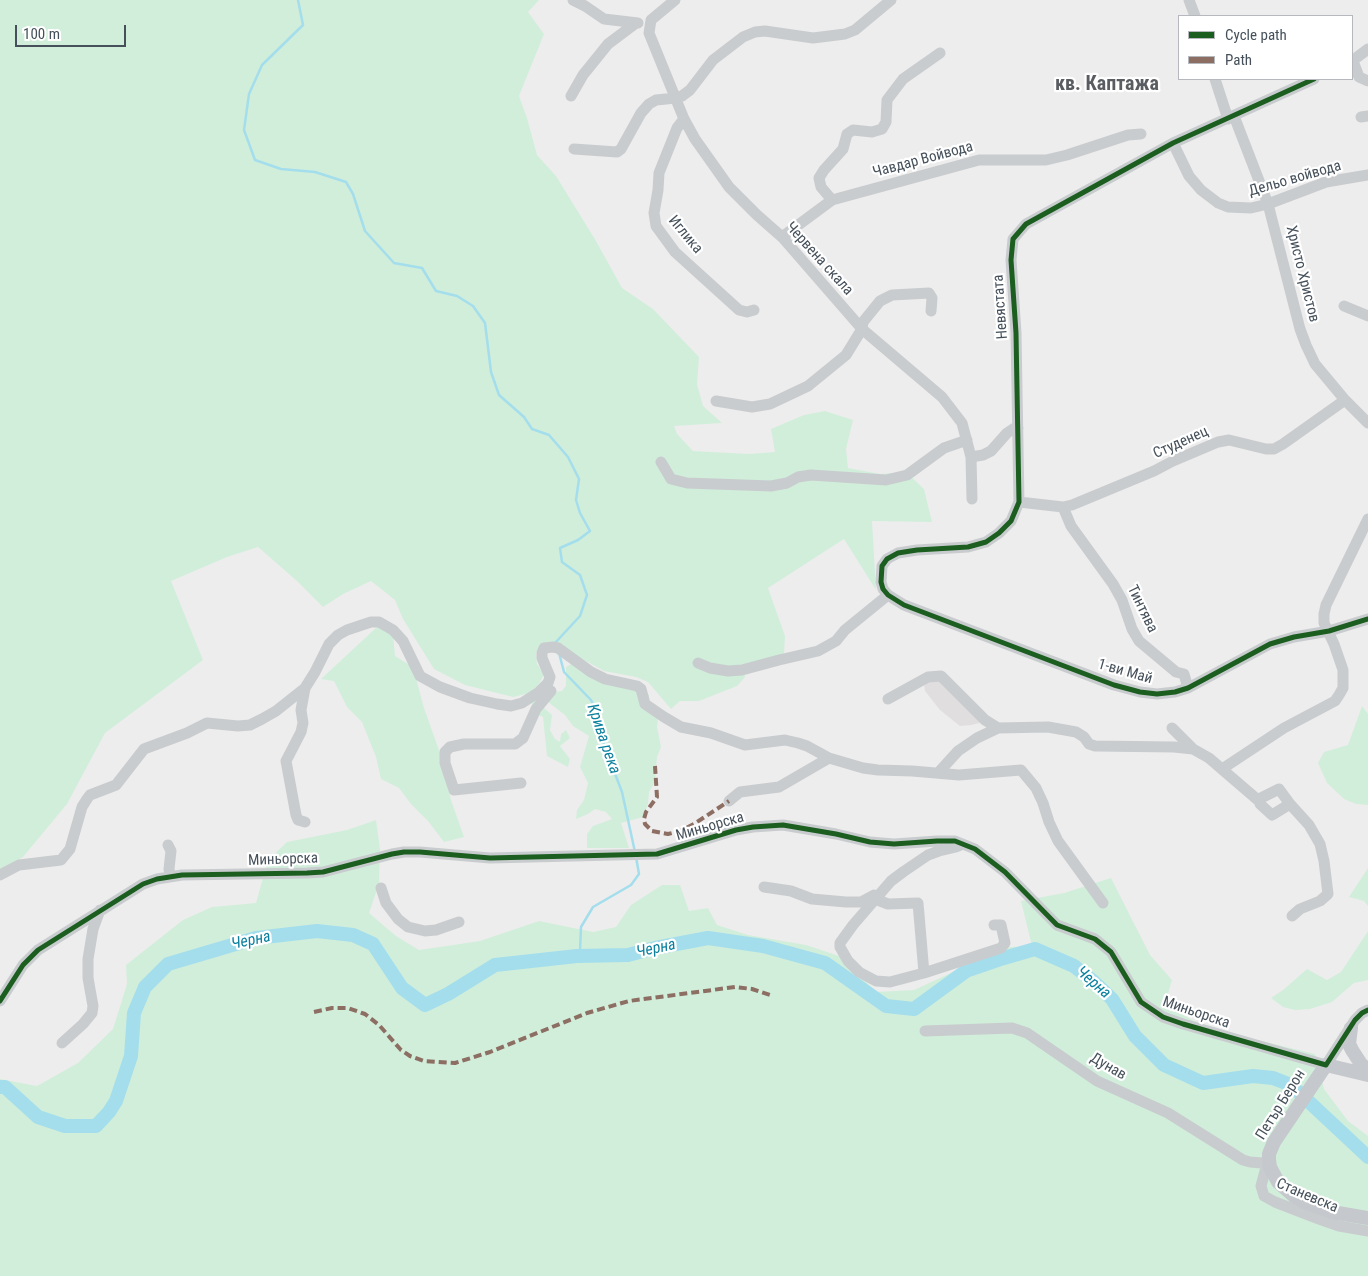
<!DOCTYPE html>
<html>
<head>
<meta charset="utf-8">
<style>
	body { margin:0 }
	#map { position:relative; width:1368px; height:1276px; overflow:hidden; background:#eeeded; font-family:"Roboto Condensed",sans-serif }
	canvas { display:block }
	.legend { position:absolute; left:1178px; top:15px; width:175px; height:65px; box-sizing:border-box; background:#fff; border:1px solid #b5b9bd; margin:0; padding:6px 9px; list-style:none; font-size:15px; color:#45505a }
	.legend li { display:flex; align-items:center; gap:10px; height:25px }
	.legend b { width:25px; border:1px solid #b5b9bd }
	.scale { position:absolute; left:15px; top:25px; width:111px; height:22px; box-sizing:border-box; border:2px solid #45505a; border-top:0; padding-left:6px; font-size:15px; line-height:18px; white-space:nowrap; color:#45505a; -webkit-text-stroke:4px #fff; paint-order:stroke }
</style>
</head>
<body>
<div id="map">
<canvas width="1368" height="1276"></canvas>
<ul class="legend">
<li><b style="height:6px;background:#1b5e20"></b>Cycle path</li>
<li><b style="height:6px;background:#8d6e63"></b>Path</li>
</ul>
<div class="scale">100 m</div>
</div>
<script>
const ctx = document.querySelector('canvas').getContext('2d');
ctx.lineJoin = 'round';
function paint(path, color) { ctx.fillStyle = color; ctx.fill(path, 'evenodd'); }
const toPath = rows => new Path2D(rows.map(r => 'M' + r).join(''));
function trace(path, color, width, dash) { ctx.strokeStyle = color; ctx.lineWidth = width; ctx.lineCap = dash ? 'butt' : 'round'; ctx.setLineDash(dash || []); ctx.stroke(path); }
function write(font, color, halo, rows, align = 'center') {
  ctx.font = font + ' "Roboto Condensed",sans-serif'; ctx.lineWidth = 4.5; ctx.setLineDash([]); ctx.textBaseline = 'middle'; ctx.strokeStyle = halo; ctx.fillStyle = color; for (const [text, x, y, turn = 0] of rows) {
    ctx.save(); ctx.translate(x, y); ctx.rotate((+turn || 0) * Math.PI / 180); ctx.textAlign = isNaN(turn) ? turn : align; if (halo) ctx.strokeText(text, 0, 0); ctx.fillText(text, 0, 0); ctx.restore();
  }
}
paint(toPath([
	[943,677,988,721,971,725,960,726,940,710,925,691,924,684]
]), '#e0dedf');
paint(toPath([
	[0,0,539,0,528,12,544,34,519,96,527,118,537,155,556,176,596,241,622,288,653,309,699,357,697,384,703,406,722,423,674,426,677,434,693,451,749,454,775,452,771,429,804,415,825,411,853,420,846,449,848,468,880,474,906,472,924,489,932,522,872,521,876,590,844,539,768,588,785,636,784,654,743,666,745,677,737,686,699,701,680,701,671,709,648,682,636,677,604,671,575,655,540,646,536,653,537,664,544,674,539,684,530,693,513,697,465,685,434,669,403,619,395,600,371,581,343,594,323,607,297,581,258,547,227,557,171,581,203,660,105,733,67,804,23,857,0,871],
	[377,627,393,634,395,656,413,667,424,708,440,753,451,800,464,837,444,842,428,821,411,804,399,788,381,779,376,757,362,722,347,707,334,681,321,679],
	[575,662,643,689,649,695,649,702,658,718,657,727,661,747,657,757,655,782,649,792,648,804,643,817,621,823,629,848,587,848,587,834,593,826,612,819,606,812,595,809,588,814,576,819,577,810,584,800,588,783,580,767,589,736,573,726,565,715,548,702,544,708,552,715,550,730,555,739,560,742,561,734,566,730,570,738,560,746,570,759,568,767,547,756,543,717,532,712,532,701,555,692,562,691,566,686,566,667],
	[1362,706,1368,714,1368,805,1356,804,1344,799,1327,783,1318,763,1324,752,1348,745],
	[376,820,380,849,379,884,369,913,396,936,419,950,480,941,539,921,593,932,616,927,631,905,662,885,680,885,689,911,708,908,717,925,748,935,806,945,842,957,876,992,914,990,981,959,1010,947,1032,946,1021,901,1064,893,1111,878,1150,955,1172,980,1165,1004,1194,1021,1245,1037,1315,1054,1324,1089,1348,1121,1368,1136,1368,1276,0,1276,0,1079,37,1086,78,1063,113,1029,127,984,126,965,183,920,212,907,256,903,268,860,287,842,347,830],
	[1368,868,1368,906,1364,901,1349,897],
	[1368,931,1368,980,1354,983,1332,1002,1310,1009,1295,1010,1283,1007,1271,998,1283,990,1307,969,1327,980,1341,972]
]), '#d1eedb');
trace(toPath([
	[298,0,303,25,262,65,249,94,244,130,255,160,281,169,315,172,346,182,353,194,365,231,394,263,422,268,436,291,457,296,473,306,485,323,491,372,499,395,524,417,532,429,549,435,568,457,579,479,576,500,580,513,590,531,578,540,560,548,562,562,580,575,587,595,580,616,555,643],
	[559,653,564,672,591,700,599,718,603,732,604,745,622,792,635,852],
	[577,956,580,951,581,927,593,907,631,885,639,874,636,857]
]), '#a4deec', 2.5);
trace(toPath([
	[0,1087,5,1087,38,1117,65,1126,96,1126,109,1112,116,1101,131,1056,134,1013,145,987,168,964,256,938,317,931,353,935,373,944,402,988,425,1005,448,994,495,965,577,956,628,955,655,948,708,938,763,946,825,963,886,1006,914,1009,966,971,1004,958,1035,949,1074,966,1094,982,1112,999,1135,1036,1164,1065,1203,1083,1253,1076,1273,1078,1291,1085,1368,1157]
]), '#a4deec', 14);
trace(toPath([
	[573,0,585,6,604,19,638,23],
	[675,0,651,20,649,33,684,119,695,139,729,187,757,215,782,237,862,329,942,397,962,423,971,457,972,499],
	[1189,0,1195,16],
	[1352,61,1368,49],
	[1353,61,1359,77,1368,81],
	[1215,79,1228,119],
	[1314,79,1173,143,1026,224,1013,239,1011,260,1016,333,1019,502,1011,521,999,533,986,542,968,547,917,550,898,553,887,559,882,566,881,582,883,589,888,595,904,605,1114,685,1140,692,1157,694,1175,692,1188,688,1270,644,1294,637,1329,631,1368,619],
	[571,96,583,75,608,44,636,23],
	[1234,116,1268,204,1300,329,1306,345,1315,364,1345,400,1368,423],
	[1361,117,1368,116],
	[684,119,677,128,659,173,658,190,654,213,656,226,675,252,739,310,747,312,754,310],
	[1173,143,1189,176,1201,190,1218,203,1228,207,1251,208,1268,204,1326,182,1368,175],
	[574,149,617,152,621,149,641,113,649,104,656,100,676,98,682,96,690,90,713,60,743,37,755,32,765,31,813,38,845,34,855,30,891,0],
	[832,200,821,187,819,178,824,170,843,149,847,134,853,130,872,132,882,129,886,122,887,100,903,79,940,53],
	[782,237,832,200,979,160,1046,160,1067,155,1128,135,1141,134],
	[1344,306,1368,316],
	[716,401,752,407,770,404,808,386,846,355,862,329,863,322,880,301,892,295,929,293,932,298,931,311],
	[971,457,983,455,991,451,1007,433,1013,429,1018,428],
	[661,462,671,479,687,483,771,486,787,483,798,477,811,475,886,480,907,475,944,448,967,440],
	[1019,502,1063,507,1072,505,1154,471,1173,461,1218,442,1229,440,1266,449,1274,449,1283,444,1345,400],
	[1063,507,1071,526,1113,584,1122,600,1132,629,1139,641,1176,672,1184,674,1188,688],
	[698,663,710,668,728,671,742,670,779,660,818,651,836,641,845,630,888,595],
	[888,699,928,677,941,676,985,720,998,728],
	[1172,728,1193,749],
	[1222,769,1284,728,1335,701,1339,695,1343,688,1343,670,1334,644,1324,623,1324,614,1326,605,1368,519],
	[938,773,958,751,977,738,998,728,1048,727,1076,732,1084,737,1089,744,1095,746,1174,747,1193,749,1209,758,1259,801],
	[521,783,454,790,445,763,445,752,450,747,464,744,515,744,523,738,536,709,551,691],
	[1279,789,1290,804,1272,815,1260,804,1259,799,1279,789],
	[729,801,740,792,779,787,829,758],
	[1290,804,1309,825,1320,844,1324,861,1328,894,1320,901,1300,909,1292,916],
	[305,822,298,820,296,815,286,761,301,732,303,723,301,710,305,688],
	[963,844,956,847,939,851,928,855,903,872,891,881,853,925,840,943,840,947,848,961,859,972,876,981,890,982,924,973,1001,948,1005,943,1001,925,994,925],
	[168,845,171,851,169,869,170,876],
	[0,875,19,865,61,860,70,849,82,807,87,799,90,795,116,785,144,749,187,733,207,723,238,726,250,725,262,719,276,711,305,688,315,672,329,644,338,635,347,630,371,622,379,622,393,630,403,641,420,676,440,687,470,698,497,704,511,706,522,703,539,692,548,683,550,677,542,658,542,653,544,648,553,647,558,648,591,672,605,679,637,686,641,689,645,704,664,717,681,727,711,733,745,745,785,740,798,743,807,746,829,758,863,768,878,770,912,771,959,775,1021,770,1036,788,1043,803,1049,822,1058,841,1103,903],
	[764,887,791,891,812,899,846,902,861,902,874,895],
	[381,888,386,903,398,919,408,927,425,931,436,930,459,922],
	[875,899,888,904,918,903,924,973],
	[0,1001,23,965,38,950,143,884,157,879,182,875,307,873,323,872,392,854,404,852,420,852,490,858,657,854,736,830,753,827,783,825,836,834,870,842,894,844,937,841,955,841,975,849,1005,872,1057,925,1095,939,1111,952,1141,1002,1163,1017,1183,1024,1326,1065,1355,1020,1362,1013,1368,1010],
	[925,1031,1012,1028,1027,1033,1097,1081,1168,1113,1243,1160,1250,1162,1262,1163,1269,1160],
	[62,1043,83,1024,92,1013,93,1006,88,978,88,959,93,929,100,910],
	[1270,1167,1265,1171,1261,1186,1264,1196,1275,1202,1319,1219,1339,1226,1368,1231]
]), '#c9ccce', 11);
trace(toPath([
	[1351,1028,1349,1044,1352,1050,1361,1064,1368,1070],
	[1368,1075,1326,1065,1274,1142,1269,1154,1269,1160,1270,1167,1278,1182,1294,1196,1304,1202,1332,1212,1368,1218]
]), '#c5c8cc', 14);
trace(toPath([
	[655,766,657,797,646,812,644,819,645,824,652,831,668,834,680,831,694,824,729,801],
	[314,1012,332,1008,348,1008,365,1014,379,1025,401,1050,410,1056,424,1061,455,1063,490,1052,587,1013,629,1001,735,987,752,989,770,995]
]), '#8d6e63', 4, [8, 4]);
trace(toPath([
	[1314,79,1173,143,1026,224,1013,239,1011,260,1016,333,1019,502,1011,521,999,533,986,542,968,547,917,550,898,553,887,559,882,566,881,582,883,589,888,595,904,605,1114,685,1140,692,1157,694,1175,692,1188,688,1270,644,1294,637,1329,631,1368,619],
	[0,1001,23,965,38,950,143,884,157,879,182,875,307,873,323,872,392,854,404,852,420,852,490,858,657,854,736,830,753,827,783,825,836,834,870,842,894,844,937,841,955,841,975,849,1005,872,1057,925,1095,939,1111,952,1141,1002,1163,1017,1183,1024,1326,1065,1355,1020,1362,1013,1368,1010]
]), '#1b5e20', 5);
write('15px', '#45505a', '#fff', [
	["Чавдар Войвода",923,160,-15],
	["Дельо войвода",1295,179,-16],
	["Иглика",685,235,50],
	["Червена скала",819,259,48],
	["Христо Христов",1302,274,76],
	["Невястата",1001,307,-94],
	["Студенец",1181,443,-24],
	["Тинтява",1142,609,64],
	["1-ви Май",1125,672,16],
	["Миньорска",710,827,-16],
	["Миньорска",283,860,-2],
	["Миньорска",1196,1013,19],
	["Дунав",1108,1067,30],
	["Петър Берон",1281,1105,-58],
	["Станевска",1307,1196,23]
]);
write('italic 16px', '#0b809f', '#fff', [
	["Крива река",603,739,71],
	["Черна",251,941,-12],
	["Черна",656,949,-12],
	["Черна",1093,983,41]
]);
write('bold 20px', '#595d61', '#fff', [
	["кв. Каптажа",1107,85]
]);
</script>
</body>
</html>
